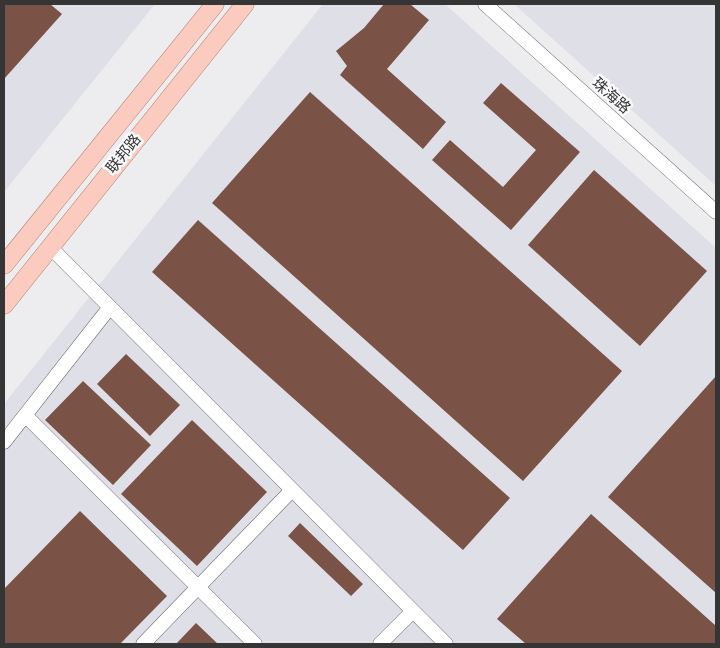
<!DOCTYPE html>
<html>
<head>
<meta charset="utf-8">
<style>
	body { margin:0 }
	#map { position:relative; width:720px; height:648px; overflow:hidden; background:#edecef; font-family:Figtree,sans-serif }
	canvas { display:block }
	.frame { position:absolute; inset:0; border:5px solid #353536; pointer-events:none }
</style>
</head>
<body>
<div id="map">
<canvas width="720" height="648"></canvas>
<div class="frame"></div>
</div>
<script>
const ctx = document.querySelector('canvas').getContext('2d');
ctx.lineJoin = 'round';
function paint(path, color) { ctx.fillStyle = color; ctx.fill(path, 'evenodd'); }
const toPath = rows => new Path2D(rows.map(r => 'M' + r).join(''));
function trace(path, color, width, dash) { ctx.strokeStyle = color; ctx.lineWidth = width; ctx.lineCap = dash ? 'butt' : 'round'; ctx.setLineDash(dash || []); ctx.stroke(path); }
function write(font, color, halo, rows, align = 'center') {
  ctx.font = font + ' Figtree,"Noto Sans SC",sans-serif'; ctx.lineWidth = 5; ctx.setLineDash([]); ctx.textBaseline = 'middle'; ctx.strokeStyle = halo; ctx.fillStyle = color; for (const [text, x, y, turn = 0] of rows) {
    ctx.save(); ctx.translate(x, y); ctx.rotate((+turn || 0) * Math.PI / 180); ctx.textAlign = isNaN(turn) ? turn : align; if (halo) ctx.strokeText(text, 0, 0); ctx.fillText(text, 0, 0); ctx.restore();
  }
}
paint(toPath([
	[4,4,155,4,4,192],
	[323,4,445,4,716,248,716,644,4,644,4,404],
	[514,4,716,4,716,186]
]), '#dfdfe7');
paint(toPath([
	[4,4,50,4,62,14,4,79],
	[384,4,410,4,429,20,387,69,446,122,423,149,340,75,347,66,336,51,364,28],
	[501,83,580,152,511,230,432,160,450,140,503,187,536,150,483,103],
	[310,92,622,371,523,481,212,203],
	[594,170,707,271,640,346,528,245],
	[198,220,510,498,463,550,152,272],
	[126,354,180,405,150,436,97,384],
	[716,376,716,593,608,497],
	[83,381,151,445,113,485,45,420],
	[192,420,267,492,197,566,121,494],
	[80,511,167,596,120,644,4,644,4,589],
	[591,514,716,626,716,644,526,644,497,619],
	[300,523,363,584,351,596,288,536],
	[196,623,218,644,176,644]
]), '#7b5246');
const minor = toPath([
	[485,4,716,212],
	[50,247,446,644],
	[25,415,255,644],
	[4,442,110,307],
	[143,644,292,490],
	[380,644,413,611]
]);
const major = toPath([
	[4,265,215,4],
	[4,305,245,4]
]);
trace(minor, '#6d6d6f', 15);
trace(major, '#b28072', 19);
trace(minor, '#fff', 14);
trace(major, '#facbbe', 18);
write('15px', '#353536', '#fafafc', [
	["珠海路",611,96,42],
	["联邦路",124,154,-51]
]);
</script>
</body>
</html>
